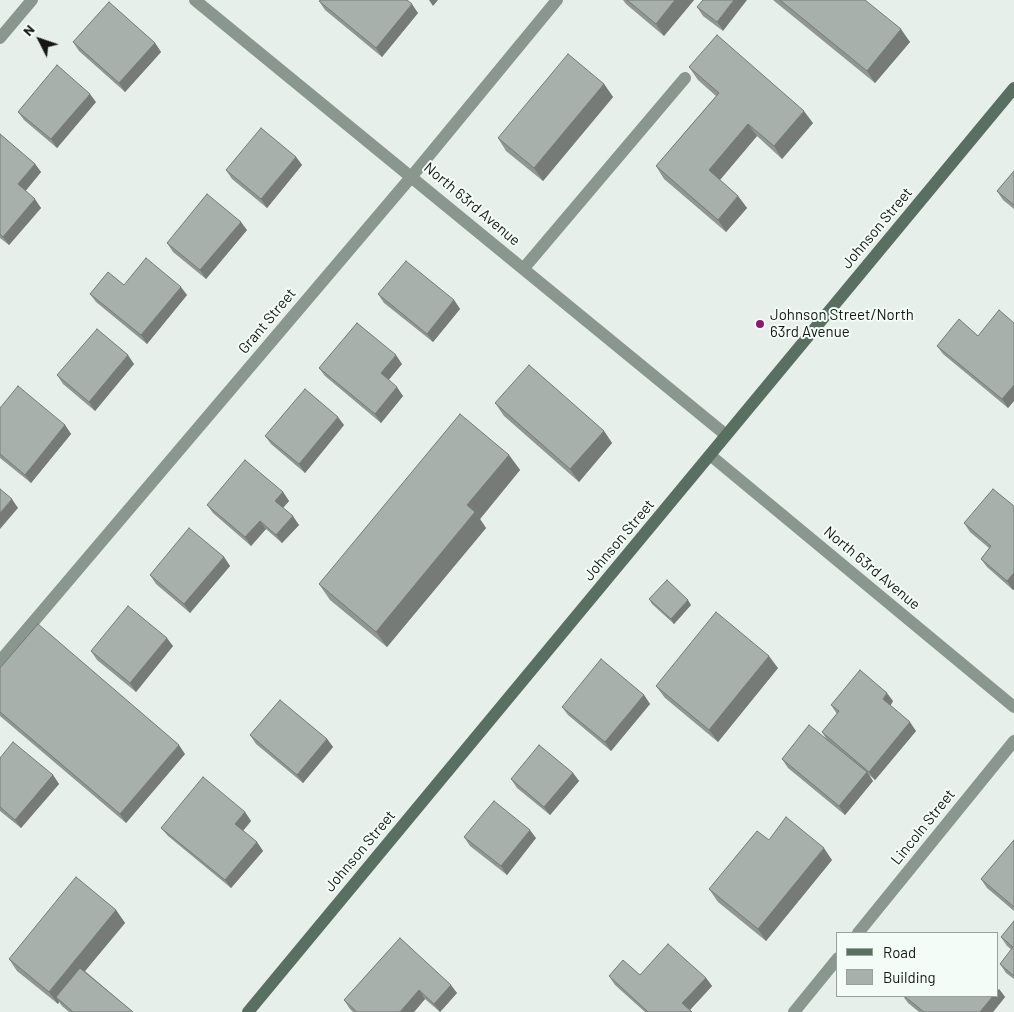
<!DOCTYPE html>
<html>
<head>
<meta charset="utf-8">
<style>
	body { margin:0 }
	#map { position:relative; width:1014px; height:1012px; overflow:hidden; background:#e7efea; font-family:Barlow,sans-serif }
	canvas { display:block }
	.legend { position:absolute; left:836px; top:932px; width:162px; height:65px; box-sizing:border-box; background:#f4fcf7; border:1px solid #9aa09d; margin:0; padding:6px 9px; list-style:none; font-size:15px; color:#141715 }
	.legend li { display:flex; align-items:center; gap:10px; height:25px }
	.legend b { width:25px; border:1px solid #9aa09d }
	.north { position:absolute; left:15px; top:15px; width:50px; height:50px; -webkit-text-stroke:4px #f4fcf7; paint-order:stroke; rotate:311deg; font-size:14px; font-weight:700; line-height:20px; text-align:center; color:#141715 }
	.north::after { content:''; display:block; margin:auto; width:18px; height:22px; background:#141715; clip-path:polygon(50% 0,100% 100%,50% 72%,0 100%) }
</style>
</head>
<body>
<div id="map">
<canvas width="1014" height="1012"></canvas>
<ul class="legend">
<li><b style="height:6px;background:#596f62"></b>Road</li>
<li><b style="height:14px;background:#a8b0ab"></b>Building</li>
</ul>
<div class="north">N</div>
</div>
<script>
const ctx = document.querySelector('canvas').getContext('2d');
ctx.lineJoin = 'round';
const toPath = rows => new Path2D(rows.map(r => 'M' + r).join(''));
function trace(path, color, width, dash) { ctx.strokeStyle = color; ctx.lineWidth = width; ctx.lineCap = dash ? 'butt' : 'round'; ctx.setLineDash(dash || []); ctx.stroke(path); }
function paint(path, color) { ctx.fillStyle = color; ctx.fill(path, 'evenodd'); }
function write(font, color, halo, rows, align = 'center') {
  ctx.font = font + ' Barlow,sans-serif'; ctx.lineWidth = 4; ctx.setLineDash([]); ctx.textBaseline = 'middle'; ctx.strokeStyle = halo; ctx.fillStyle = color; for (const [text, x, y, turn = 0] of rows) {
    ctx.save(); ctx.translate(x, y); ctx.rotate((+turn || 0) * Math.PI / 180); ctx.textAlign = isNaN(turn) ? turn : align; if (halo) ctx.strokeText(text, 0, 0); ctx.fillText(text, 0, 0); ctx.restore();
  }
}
trace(toPath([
	[524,268,685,78]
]), '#89978f', 12);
trace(toPath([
	[195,0,726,435],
	[0,38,32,0],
	[710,455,1014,707],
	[0,661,412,176,557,0],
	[858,933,1014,741],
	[794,1012,838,958]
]), '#89978f', 12);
trace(toPath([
	[248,1012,1014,88]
]), '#596f62', 12);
paint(toPath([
	[623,0,694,0,664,36,626,4],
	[703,0,723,31,703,16,697,7],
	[773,0,865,0,910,42,875,83],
	[319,1,418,13,382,57,325,10],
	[73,42,155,43,161,52,125,92,79,51],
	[689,67,813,123,782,159,757,136,720,180,738,196,747,208,726,232,664,179,656,166,716,96,698,80],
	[604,84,613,97,543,181,506,151,498,138],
	[96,102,57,148,24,120,18,112],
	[0,134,35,164,41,172,25,191,41,208,9,245,0,238],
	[296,157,302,165,267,208,232,179,226,170],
	[1014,171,1014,209,1003,200,997,191],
	[247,230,206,279,173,252,167,243],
	[124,285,187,295,147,344,96,302,90,294],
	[378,294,454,300,460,309,433,342,384,303],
	[1014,323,1014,401,1008,408,943,354,937,346,978,336],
	[134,364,95,411,63,384,57,375],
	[402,364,388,380,403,396,381,423,325,376,319,368],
	[495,403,604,431,612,443,579,482,504,416],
	[0,408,65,425,71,434,31,483,0,458],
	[344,425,305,473,271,444,265,436],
	[509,455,520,470,480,519,486,528,387,647,330,600,319,584],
	[283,492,289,501,283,508,299,525,282,543,266,529,251,546,213,513,207,505],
	[1014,506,1014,589,1013,590,987,567,981,559,989,548,970,532,964,523],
	[224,557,230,566,190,613,156,584,150,575],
	[649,599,691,605,674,624,652,604],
	[173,646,136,692,97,660,91,651],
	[0,668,185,754,126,823,0,716],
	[778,668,718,742,665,698,656,686],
	[644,695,650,704,611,751,568,715,562,707],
	[893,701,890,706,916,731,875,780,869,775,873,781,845,815,788,768,782,759,827,740,822,732,837,714,831,705],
	[250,735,327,739,333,747,303,783,256,744],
	[0,758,53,775,59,784,21,828,0,811],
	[573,773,579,781,550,815,517,788,511,779],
	[245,812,251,821,243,831,257,842,263,851,231,888,168,836,161,828],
	[464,837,536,838,507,875,470,846],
	[769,840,832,860,766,941,718,902,709,889],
	[1014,840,1014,911,987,888,981,879],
	[116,910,125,923,85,971,133,1012,69,1012,62,1006,59,1002,58,1004,17,971,9,959],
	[1014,921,1014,979,1006,973,1000,964,1012,950,1007,946,1001,937],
	[400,938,457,993,440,1012,425,999,414,1012,353,1012,350,1009,344,1000],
	[609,976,706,978,712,986,690,1010,692,1012,645,1012,615,985],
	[999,989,1005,997,993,1012,919,1012,908,1003,903,996,998,996]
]), '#909793');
paint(toPath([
	[429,0,438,0,433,6],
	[675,0,694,0,664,36,656,24],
	[734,0,747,0,723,31,717,22],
	[412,4,418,13,382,57,376,48],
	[901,29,910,42,875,83,867,71],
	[155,43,161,52,125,92,119,83],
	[604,84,613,97,543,181,534,168],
	[90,94,96,102,57,148,51,139],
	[804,111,813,123,782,159,774,146],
	[748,124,757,136,718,182,709,170],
	[296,157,302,165,267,208,261,199],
	[35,164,41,172,24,193,18,184],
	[738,196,747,208,726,232,718,220],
	[35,199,41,208,9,245,3,237],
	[241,222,247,230,206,279,200,270],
	[181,287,187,295,147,344,141,335],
	[454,300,460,309,433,342,427,334],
	[128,355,134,364,95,411,89,402],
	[396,355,402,364,387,382,381,373],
	[1014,385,1014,401,1008,408,1002,399],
	[397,387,403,396,381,423,375,414],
	[338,417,344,425,305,473,299,464],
	[65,425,71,434,31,483,25,475],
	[604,431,612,443,579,482,570,469],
	[509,455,520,470,480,519,486,528,387,647,376,632,467,505],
	[283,492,289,501,281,510,275,501],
	[12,499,18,508,0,529,0,513],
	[293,516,299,525,282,543,276,535],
	[260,521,266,529,251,546,245,537],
	[224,557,230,566,190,613,184,604],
	[1014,573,1014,589,1013,590,1007,581],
	[688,600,691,605,674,624,671,619],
	[167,638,173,646,136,692,130,683],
	[769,656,778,668,718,742,709,730],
	[887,693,893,701,889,708,883,699],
	[644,695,650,704,611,751,605,742],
	[910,722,916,731,875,780,869,772],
	[327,739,333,747,303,783,297,775],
	[179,745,185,754,126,823,120,814],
	[867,772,873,781,845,815,839,806],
	[573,773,579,781,550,815,544,807],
	[53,775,59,784,21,828,15,820],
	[245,812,251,821,241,833,235,824],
	[530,830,536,838,507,875,501,866],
	[257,842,263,851,231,888,225,880],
	[824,848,832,860,766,941,758,929],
	[116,910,125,923,60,1001,56,997,59,1002,58,1004,49,992],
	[706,978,712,986,688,1012,682,1003],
	[451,985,457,993,440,1012,434,1004],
	[999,989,1005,997,993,1012,980,1012,993,996,998,996,998,990],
	[419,990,425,999,414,1012,400,1012]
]), '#767b78');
const building = toPath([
	[321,0,407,0,412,4,376,48,319,1,321,0],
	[627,0,675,0,656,24,627,0],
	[703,0,734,0,717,22,697,7,703,0],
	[780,0,865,0,901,29,867,71,780,0],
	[109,2,155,43,119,83,73,42,109,2],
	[717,35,804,111,774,146,748,124,709,170,738,196,718,220,656,166,719,93,689,67,717,35],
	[568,54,604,84,534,168,498,138,568,54],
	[57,65,90,94,51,139,18,112,57,65],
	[261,128,296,157,261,199,226,170,261,128],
	[0,134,35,164,18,184,35,199,3,237,0,234,0,134],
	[1014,171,1014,205,997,191,1014,171],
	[207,194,241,222,200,270,167,243,207,194],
	[146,258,181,287,141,335,90,294,108,272,124,285,146,258],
	[406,261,454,300,427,334,378,294,406,261],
	[999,310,1014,323,1014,385,1002,399,937,346,959,319,978,336,999,310],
	[357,323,396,355,381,373,397,387,375,414,319,368,357,323],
	[97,329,128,355,89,402,57,375,97,329],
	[529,365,604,431,570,469,495,403,529,365],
	[18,386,65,425,25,475,0,454,0,408,18,386],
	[305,389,338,417,299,464,265,436,305,389],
	[460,414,509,455,467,505,475,512,376,632,319,584,460,414],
	[245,460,283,492,275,501,293,516,276,535,260,521,245,537,207,505,245,460],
	[0,489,12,499,0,513,0,489],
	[993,489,1014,506,1014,573,1007,581,981,559,991,546,964,523,993,489],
	[189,528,224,557,184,604,150,575,189,528],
	[667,580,688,600,671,619,649,599,667,580],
	[128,606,167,638,130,683,91,651,128,606],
	[716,612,769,656,709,730,656,686,716,612],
	[38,624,179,745,120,814,0,712,0,668,38,624],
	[601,659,644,695,605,742,562,707,601,659],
	[860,670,887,693,883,699,910,722,869,772,822,732,839,711,831,705,860,670],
	[280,700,327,739,297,775,250,735,280,700],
	[809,725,867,772,839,806,782,759,809,725],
	[13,742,53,775,15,820,0,807,0,758,13,742],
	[539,745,573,773,544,807,511,779,539,745],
	[203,777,245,812,235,824,257,842,225,880,161,828,203,777],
	[494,801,530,830,501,866,464,837,494,801],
	[786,817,824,848,758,929,709,889,757,831,769,840,786,817],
	[1014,840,1014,907,981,879,1014,840],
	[76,877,116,910,49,992,9,959,76,877],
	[1014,921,1014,976,1000,964,1013,947,1001,937,1014,921],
	[400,938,451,985,434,1004,419,990,400,1012,357,1012,344,1000,400,938],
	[668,944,706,978,682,1003,692,1012,648,1012,609,976,623,960,640,975,668,944],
	[80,968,133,1012,73,1012,56,997,80,968],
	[904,996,993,996,980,1012,924,1012,904,996]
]);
paint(building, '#a8b0ab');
trace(building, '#767b78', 1);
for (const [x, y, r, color] of [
	[760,324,5,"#901674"]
]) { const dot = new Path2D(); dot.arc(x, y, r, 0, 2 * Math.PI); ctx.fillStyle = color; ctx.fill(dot); trace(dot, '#f4fcf7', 2); }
write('15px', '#141715', '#f4fcf7', [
	["North 63rd Avenue",472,204,40],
	["Johnson Street",877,228,-50],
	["Grant Street",267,321,-50],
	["Johnson Street",619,540,-50],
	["North 63rd Avenue",872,568,40],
	["Lincoln Street",923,827,-51],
	["Johnson Street",360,851,-50]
]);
write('15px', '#141715', '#f4fcf7', [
	["Johnson Street/North",770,315],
	["63rd Avenue",770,332]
], 'left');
</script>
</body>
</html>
